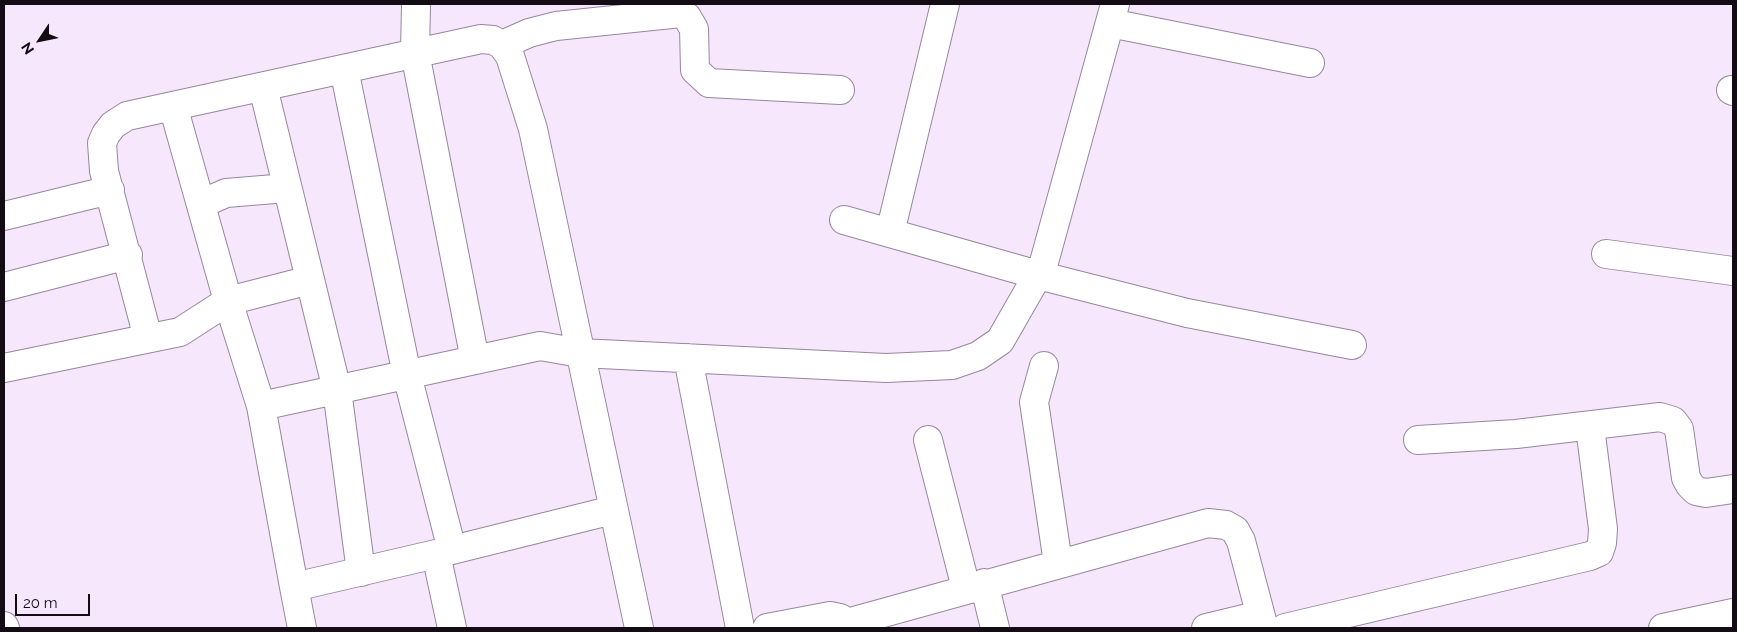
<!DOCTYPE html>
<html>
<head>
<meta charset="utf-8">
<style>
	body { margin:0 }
	#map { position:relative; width:1737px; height:632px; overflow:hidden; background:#f7e7fd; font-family:Raleway,sans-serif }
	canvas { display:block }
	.frame { position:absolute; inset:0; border:5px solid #130c15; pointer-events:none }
	.north { position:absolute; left:15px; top:15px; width:50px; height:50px; -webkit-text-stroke:4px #f7e7fd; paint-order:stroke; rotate:236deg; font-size:14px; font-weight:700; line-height:20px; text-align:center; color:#130c15 }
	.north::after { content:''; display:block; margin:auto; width:18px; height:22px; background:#130c15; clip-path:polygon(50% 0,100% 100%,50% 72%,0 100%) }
	.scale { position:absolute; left:15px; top:594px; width:75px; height:22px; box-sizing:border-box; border:2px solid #130c15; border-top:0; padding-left:6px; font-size:15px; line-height:18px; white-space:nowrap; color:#130c15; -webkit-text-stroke:4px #f7e7fd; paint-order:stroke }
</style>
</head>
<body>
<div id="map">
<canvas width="1737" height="632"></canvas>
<div class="frame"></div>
<div class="north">N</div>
<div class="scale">20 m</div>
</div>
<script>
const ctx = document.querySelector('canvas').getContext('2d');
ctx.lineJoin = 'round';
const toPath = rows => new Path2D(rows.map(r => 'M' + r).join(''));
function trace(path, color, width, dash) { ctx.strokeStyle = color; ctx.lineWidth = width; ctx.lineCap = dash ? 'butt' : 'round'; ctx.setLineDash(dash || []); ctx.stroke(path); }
const minor = toPath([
	[416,4,415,53,475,360],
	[1110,23,1310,63],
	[502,45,529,33,556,26,681,13,687,17,694,29,695,70,709,83,840,90],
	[344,69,407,375,452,550],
	[263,87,337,390,361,572],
	[1731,90,1733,91],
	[173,106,228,301,261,406,294,587,436,554],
	[201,204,226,193,287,188],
	[4,216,110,190],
	[844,220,1038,275,1187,313,1352,345],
	[890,233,945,4],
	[1606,254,1733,271],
	[4,287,128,255],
	[148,338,104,171,102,143,106,134,113,125,127,116,481,39,493,40,502,45,510,56,533,129,639,628],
	[688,358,740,628],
	[1044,366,1034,402,1058,563],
	[4,368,180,332,228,301,310,280],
	[261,406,540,346,580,353,886,368,952,365,978,356,1000,341,1043,266,1115,4],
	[928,440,966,588],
	[1418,440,1516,434,1660,417,1673,421,1679,429,1686,478,1690,485,1696,491,1706,493,1733,489],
	[984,583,995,628],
	[294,587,302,628],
	[847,623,1208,523,1226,525,1235,530,1241,541,1264,628],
	[4,626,5,628],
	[452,628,436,554,613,510],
	[767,628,830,616,840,618,847,623,849,628],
	[1206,628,1260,615],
	[1285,628,1590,556,1599,552,1602,543,1603,529,1590,427],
	[1663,628,1733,613]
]);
trace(minor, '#97869e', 30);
trace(minor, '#fff', 28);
</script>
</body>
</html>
